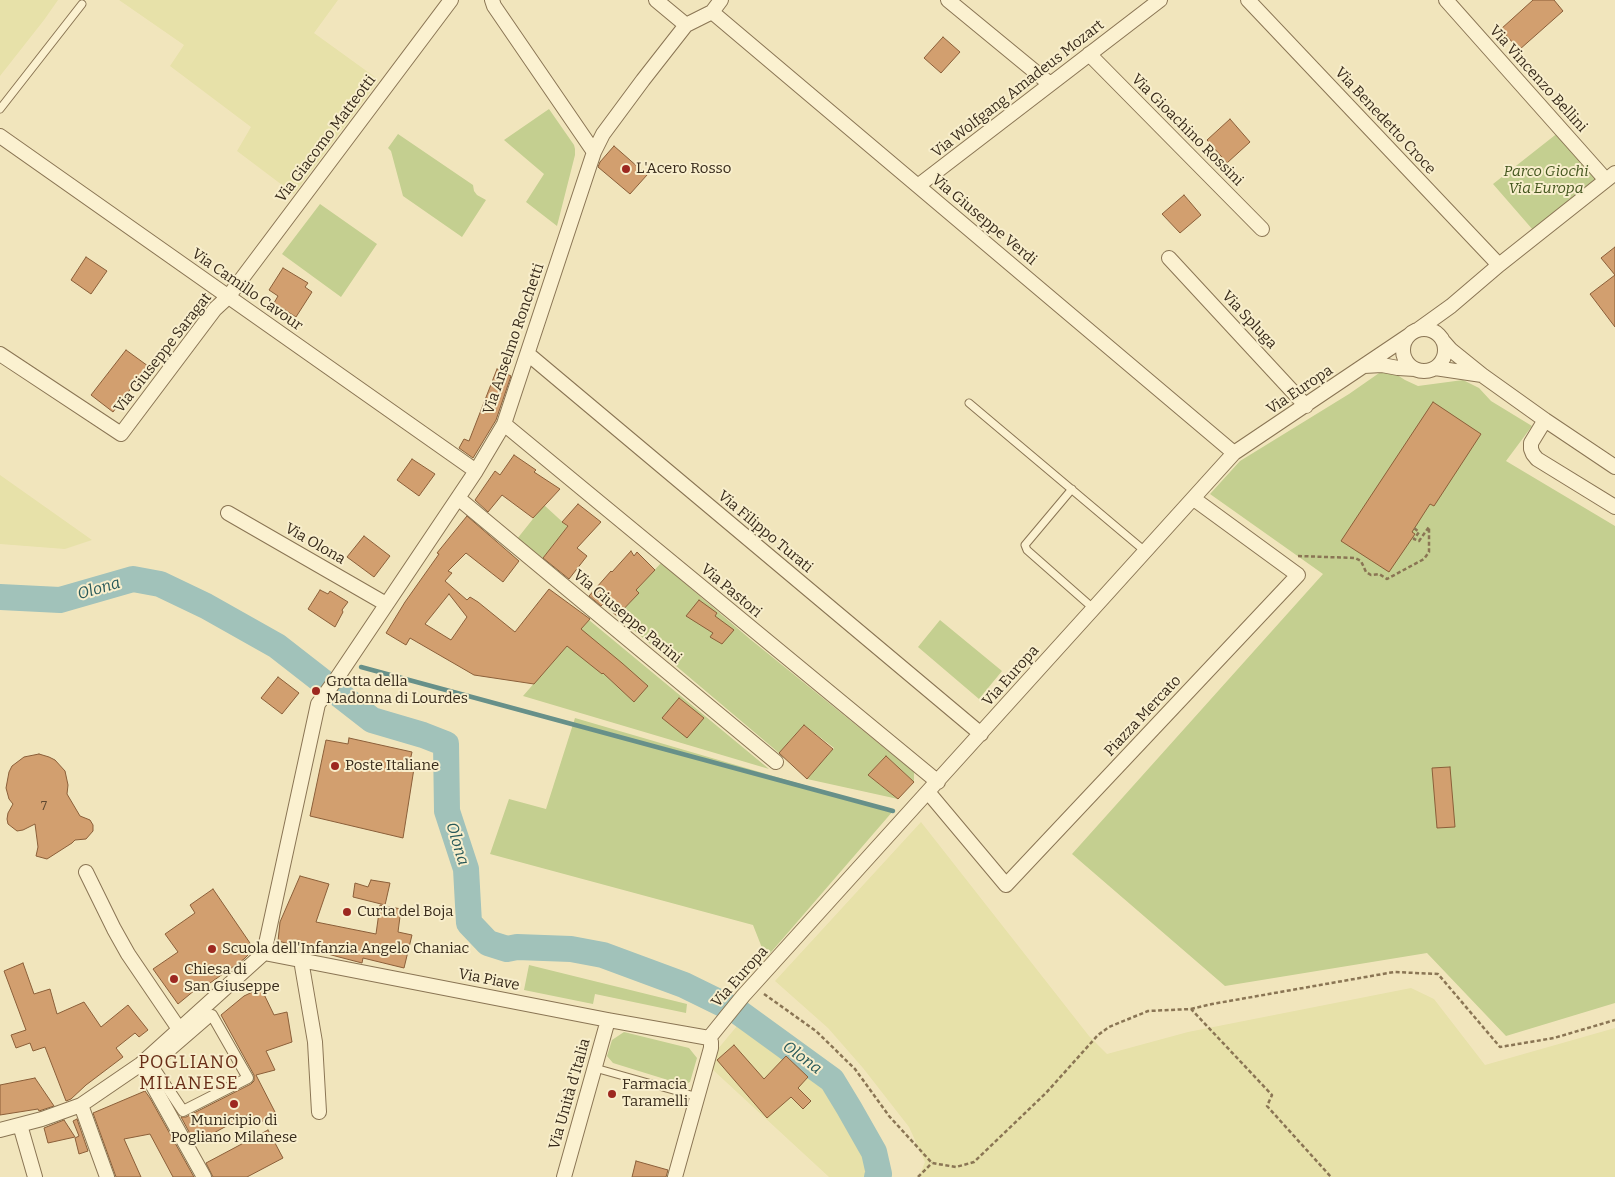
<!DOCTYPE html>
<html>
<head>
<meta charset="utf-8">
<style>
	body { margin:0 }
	canvas { display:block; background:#f1e5bc }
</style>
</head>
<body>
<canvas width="1615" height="1177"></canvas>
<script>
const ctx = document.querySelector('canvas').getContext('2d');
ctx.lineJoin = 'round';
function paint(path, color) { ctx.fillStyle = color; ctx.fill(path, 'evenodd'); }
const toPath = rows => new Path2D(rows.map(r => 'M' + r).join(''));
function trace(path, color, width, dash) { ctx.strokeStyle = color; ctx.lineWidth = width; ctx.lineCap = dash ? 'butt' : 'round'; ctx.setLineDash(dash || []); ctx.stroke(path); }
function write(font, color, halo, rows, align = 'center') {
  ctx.font = font + ' Bitter,serif'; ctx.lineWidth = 4; ctx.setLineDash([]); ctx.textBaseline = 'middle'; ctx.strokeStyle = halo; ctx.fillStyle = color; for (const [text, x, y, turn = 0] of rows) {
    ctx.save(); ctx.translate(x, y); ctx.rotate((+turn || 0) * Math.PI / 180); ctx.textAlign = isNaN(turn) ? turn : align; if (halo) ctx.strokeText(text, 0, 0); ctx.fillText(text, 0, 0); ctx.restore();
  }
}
paint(toPath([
	[0,0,58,0,44,20,0,76],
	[119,0,338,0,314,33,379,80,294,194,237,151,251,127,170,66,184,45],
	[0,475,92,540,65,549,0,544],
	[921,822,1089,1036,1107,1054,1188,1032,1411,988,1434,999,1485,1065,1615,1028,1615,1177,919,1177,925,1162,909,1127,863,1068,828,1028,775,981],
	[742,1020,828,1082,869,1152,874,1174,872,1177,829,1177,712,1069,717,1050]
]), '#e7e1a9');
paint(toPath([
	[549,109,574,145,575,149,575,155,557,226,526,202,544,174,504,140],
	[1559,132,1600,179,1533,230,1493,184],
	[398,134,473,185,474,191,477,195,486,200,462,237,403,196,391,151,388,148],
	[320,204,377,244,341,297,282,254],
	[1382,371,1394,373,1405,380,1418,386,1463,380,1479,388,1491,401,1532,426,1506,461,1615,526,1615,1003,1506,1036,1427,953,1225,986,1072,854,1323,574,1210,494,1240,461,1349,394],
	[544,505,568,527,543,558,517,539],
	[661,563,750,639,914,772,914,782,886,756,868,775,898,799,807,779,834,748,804,725,779,753,617,616,639,593,636,590],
	[589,620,769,769,523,696],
	[940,620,1002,671,979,699,918,647],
	[575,718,893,811,766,958,753,925,490,854,509,799,546,809],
	[529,965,687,1004,686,1013,595,994,593,1004,524,990],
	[624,1032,689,1048,697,1058,690,1082,684,1085,613,1063,607,1056,612,1040]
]), '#c4cf90');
trace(toPath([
	[361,667,893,811]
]), '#679089', 4.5);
trace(toPath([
	[0,597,60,600,133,579,160,584,206,606,277,646,372,720,423,735,446,744,447,811,466,869,469,923,488,943,507,949,517,947,571,949,603,955,684,985,737,1011,832,1080,849,1108,874,1152,879,1174,877,1177]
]), '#a1c2ba', 26);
const building = toPath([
	[1533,0,1554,0,1563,11,1519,50,1501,29,1533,0],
	[943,37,960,52,941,73,924,58,943,37],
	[1230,119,1250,142,1227,163,1207,140,1230,119],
	[614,146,647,175,630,194,598,167,600,162,614,146],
	[1184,195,1201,215,1180,233,1162,214,1184,195],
	[1615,247,1615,327,1590,294,1615,275,1601,258,1615,247],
	[86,257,107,271,91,294,71,280,86,257],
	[283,268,308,283,305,287,312,292,296,317,274,303,278,296,269,290,283,268],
	[126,350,148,366,113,412,91,395,126,350],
	[497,369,511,376,496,420,473,458,459,448,464,439,469,441,497,369],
	[1433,402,1481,434,1434,506,1430,504,1412,532,1415,534,1389,572,1341,541,1433,402],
	[514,455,536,470,534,472,560,489,533,518,502,495,488,512,475,500,495,471,500,475,514,455],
	[412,459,435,474,419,496,397,480,412,459],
	[578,504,601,522,577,548,587,556,569,579,543,558,568,526,562,522,578,504],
	[467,516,519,561,503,582,466,553,448,571,452,573,445,581,467,600,470,597,478,602,515,632,549,589,590,619,581,629,622,663,648,686,634,702,603,673,602,674,567,646,534,684,474,675,410,638,406,645,386,633,405,602,439,554,437,553,467,516],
	[449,594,467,617,451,640,425,624,449,594],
	[364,536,390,556,374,577,347,557,364,536],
	[631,551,634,556,637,552,655,570,636,590,639,593,617,616,603,604,601,606,589,596,611,571,612,572,631,551],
	[320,590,328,594,330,591,348,602,342,610,343,612,335,627,308,609,320,590],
	[699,600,717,613,715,616,734,630,722,644,710,637,713,633,686,616,699,600],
	[278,677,299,693,282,714,261,698,278,677],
	[679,698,704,718,687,738,662,718,679,698],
	[804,725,833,749,807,779,779,753,804,725],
	[349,738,412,752,410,761,415,762,403,838,310,816,326,740,348,744,349,738],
	[39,754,49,757,55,760,65,771,68,785,67,794,80,816,90,820,93,825,93,831,86,839,75,840,72,843,47,859,36,856,38,847,35,824,23,830,17,831,8,824,7,819,8,813,13,804,9,799,6,788,9,772,12,766,24,757,39,754],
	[886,756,914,782,898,799,868,775,886,756],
	[1450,767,1455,827,1437,828,1432,768,1450,767],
	[300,876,329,884,316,922,376,934,380,905,401,909,398,932,412,935,404,968,363,958,362,963,278,941,280,922,300,876],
	[371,880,390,883,385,905,353,897,355,883,368,887,371,880],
	[213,889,252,946,245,951,248,955,244,959,203,988,201,985,178,1004,153,969,178,952,165,934,195,913,190,905,213,889],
	[23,963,34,994,50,989,57,1014,84,1002,101,1027,128,1005,148,1030,139,1037,135,1033,116,1048,123,1057,86,1085,71,1099,66,1101,45,1047,33,1051,30,1043,16,1048,11,1035,26,1030,4,971,23,963],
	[261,988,274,1015,287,1012,292,1042,266,1051,275,1070,256,1075,276,1114,255,1125,249,1114,195,1143,181,1117,186,1117,251,1084,254,1081,254,1075,221,1015,244,996,261,988],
	[734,1045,764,1079,786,1056,808,1077,798,1088,811,1101,803,1109,791,1097,767,1118,717,1060,734,1045],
	[35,1078,54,1106,39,1111,38,1109,0,1115,0,1085,35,1078],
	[145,1091,150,1098,194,1177,173,1177,150,1134,124,1139,141,1177,116,1177,93,1113,145,1091],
	[77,1119,88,1151,79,1154,75,1138,79,1136,73,1121,77,1119],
	[64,1120,75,1137,48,1143,44,1128,64,1120],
	[268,1130,283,1158,247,1177,213,1177,206,1163,268,1130],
	[636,1161,668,1170,666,1177,632,1177,636,1161]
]);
paint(building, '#d29f6f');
trace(building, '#8b5f39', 1);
const service = toPath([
	[0,109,82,4],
	[969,403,1146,552],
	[1072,489,1025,545,1027,550,1094,609],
	[595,1068,698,1097]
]);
const pedestrian = toPath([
	[212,1015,248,1078,183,1111,153,1066,212,1015]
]);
const minor = toPath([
	[492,0,494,6,594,152],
	[656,0,686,25],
	[948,0,1050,84],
	[1248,0,1499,265],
	[1446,0,1606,180],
	[712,12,1234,453],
	[1089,54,1262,229],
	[0,136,476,471],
	[919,185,1160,0],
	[1169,258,1306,406],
	'1403 350a21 21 0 1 1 42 0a21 21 0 1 1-42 0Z',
	[1419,329,1451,306,1499,265,1615,173],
	[0,354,121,434,215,309,228,297,451,0],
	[528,354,981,734],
	[1364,366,1382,365,1398,368,1415,369],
	[1435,368,1482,375,1451,350,1444,342],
	[1482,375,1545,420,1615,467],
	[1545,420,1531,443,1531,449,1533,454,1537,459,1615,507],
	[504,424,938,782],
	[458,498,776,762],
	[228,513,386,604],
	[928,792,1006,885,1298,575,1194,499],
	[86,872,114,929,128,954,179,1029],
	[264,953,608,1020,709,1038],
	[301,960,315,1042,319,1112],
	[709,1038,743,996,1234,453,1408,336],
	[141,1064,204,1177],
	[81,1105,107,1177],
	[20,1125,35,1177],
	[0,1130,42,1119,81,1105,141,1064,264,953,318,704,337,678,476,471,504,424,594,152,603,134,643,80,686,25,712,12,721,0],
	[564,1177,608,1020],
	[675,1177,711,1048,711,1042,709,1038]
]);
trace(service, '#8a7554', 9);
trace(pedestrian, '#8a7554', 12);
trace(minor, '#8a7554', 16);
trace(toPath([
	[1298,556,1355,558,1361,561,1366,572,1371,575,1379,574,1387,579,1424,559,1429,552,1429,527,1419,541,1414,539,1419,532,1414,528],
	[764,994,816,1031,855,1069,889,1116,932,1163,956,1167,974,1162,1046,1093,1098,1035,1109,1027,1148,1011,1191,1009,1272,1095,1267,1106,1331,1177],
	[1191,1009,1212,1004,1394,972,1438,974,1500,1047,1554,1038,1615,1020],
	[918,1177,932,1163]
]), '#8a7554', 2.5, [4, 2.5]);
trace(service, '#fbf1d0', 7);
trace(pedestrian, '#fbf1d0', 10);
trace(minor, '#fbf1d0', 14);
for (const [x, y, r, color] of [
	[626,169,5,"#9d2820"],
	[316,691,5,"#9d2820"],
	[335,766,5,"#9d2820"],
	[347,912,5,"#9d2820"],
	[212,949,5,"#9d2820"],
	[174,979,5,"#9d2820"],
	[612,1094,5,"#9d2820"],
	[234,1104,5,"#9d2820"]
]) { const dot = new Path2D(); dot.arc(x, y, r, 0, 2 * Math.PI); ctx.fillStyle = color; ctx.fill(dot); trace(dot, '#f8eecc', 2); }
write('12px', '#5e4830', null, [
	["7",44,807]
]);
write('15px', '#382b1b', '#f8eecc', [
	["Via Vincenzo Bellini",1538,79,48],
	["Via Wolfgang Amadeus Mozart",1018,89,-38],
	["Via Benedetto Croce",1385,121,47],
	["Via Gioachino Rossini",1187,130,45],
	["Via Giacomo Matteotti",326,139,-53],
	["Via Giuseppe Verdi",984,220,40],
	["Via Camillo Cavour",247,290,35],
	["Via Spluga",1249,320,47],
	["Via Anselmo Ronchetti",514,339,-71],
	["Via Giuseppe Saragat",163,353,-52],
	["Via Europa",1300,390,-34],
	["Via Filippo Turati",765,532,40],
	["Via Olona",315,544,30],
	["Via Pastori",731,591,40],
	["Via Giuseppe Parini",627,617,40],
	["Via Europa",1011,676,-48],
	["Piazza Mercato",1143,716,-47],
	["Via Europa",740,977,-48],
	["Via Piave",489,980,11],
	["Via Unità d'Italia",570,1094,-74]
]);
write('15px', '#382b1b', '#f8eecc', [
	["L'Acero Rosso",636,169],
	["Grotta della",326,682],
	["Madonna di Lourdes",326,699],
	["Poste Italiane",345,766],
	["Curta del Boja",357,912],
	["Scuola dell'Infanzia Angelo Chaniac",222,949],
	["Chiesa di",184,970],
	["San Giuseppe",184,987],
	["Farmacia",622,1085],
	["Taramelli",622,1102],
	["Municipio di",234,1121,"center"],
	["Pogliano Milanese",234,1138,"center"]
], 'left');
write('italic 15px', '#44561f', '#f8eecc', [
	["Parco Giochi",1546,172],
	["Via Europa",1546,189]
]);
write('italic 16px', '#285959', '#f8eecc', [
	["Olona",99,589,-16],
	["Olona",457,844,73],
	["Olona",802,1058,36]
]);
ctx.letterSpacing = '1px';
write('18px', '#682d17', '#f8eecc', [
	["POGLIANO",189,1063],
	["MILANESE",189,1084]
]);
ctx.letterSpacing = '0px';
</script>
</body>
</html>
